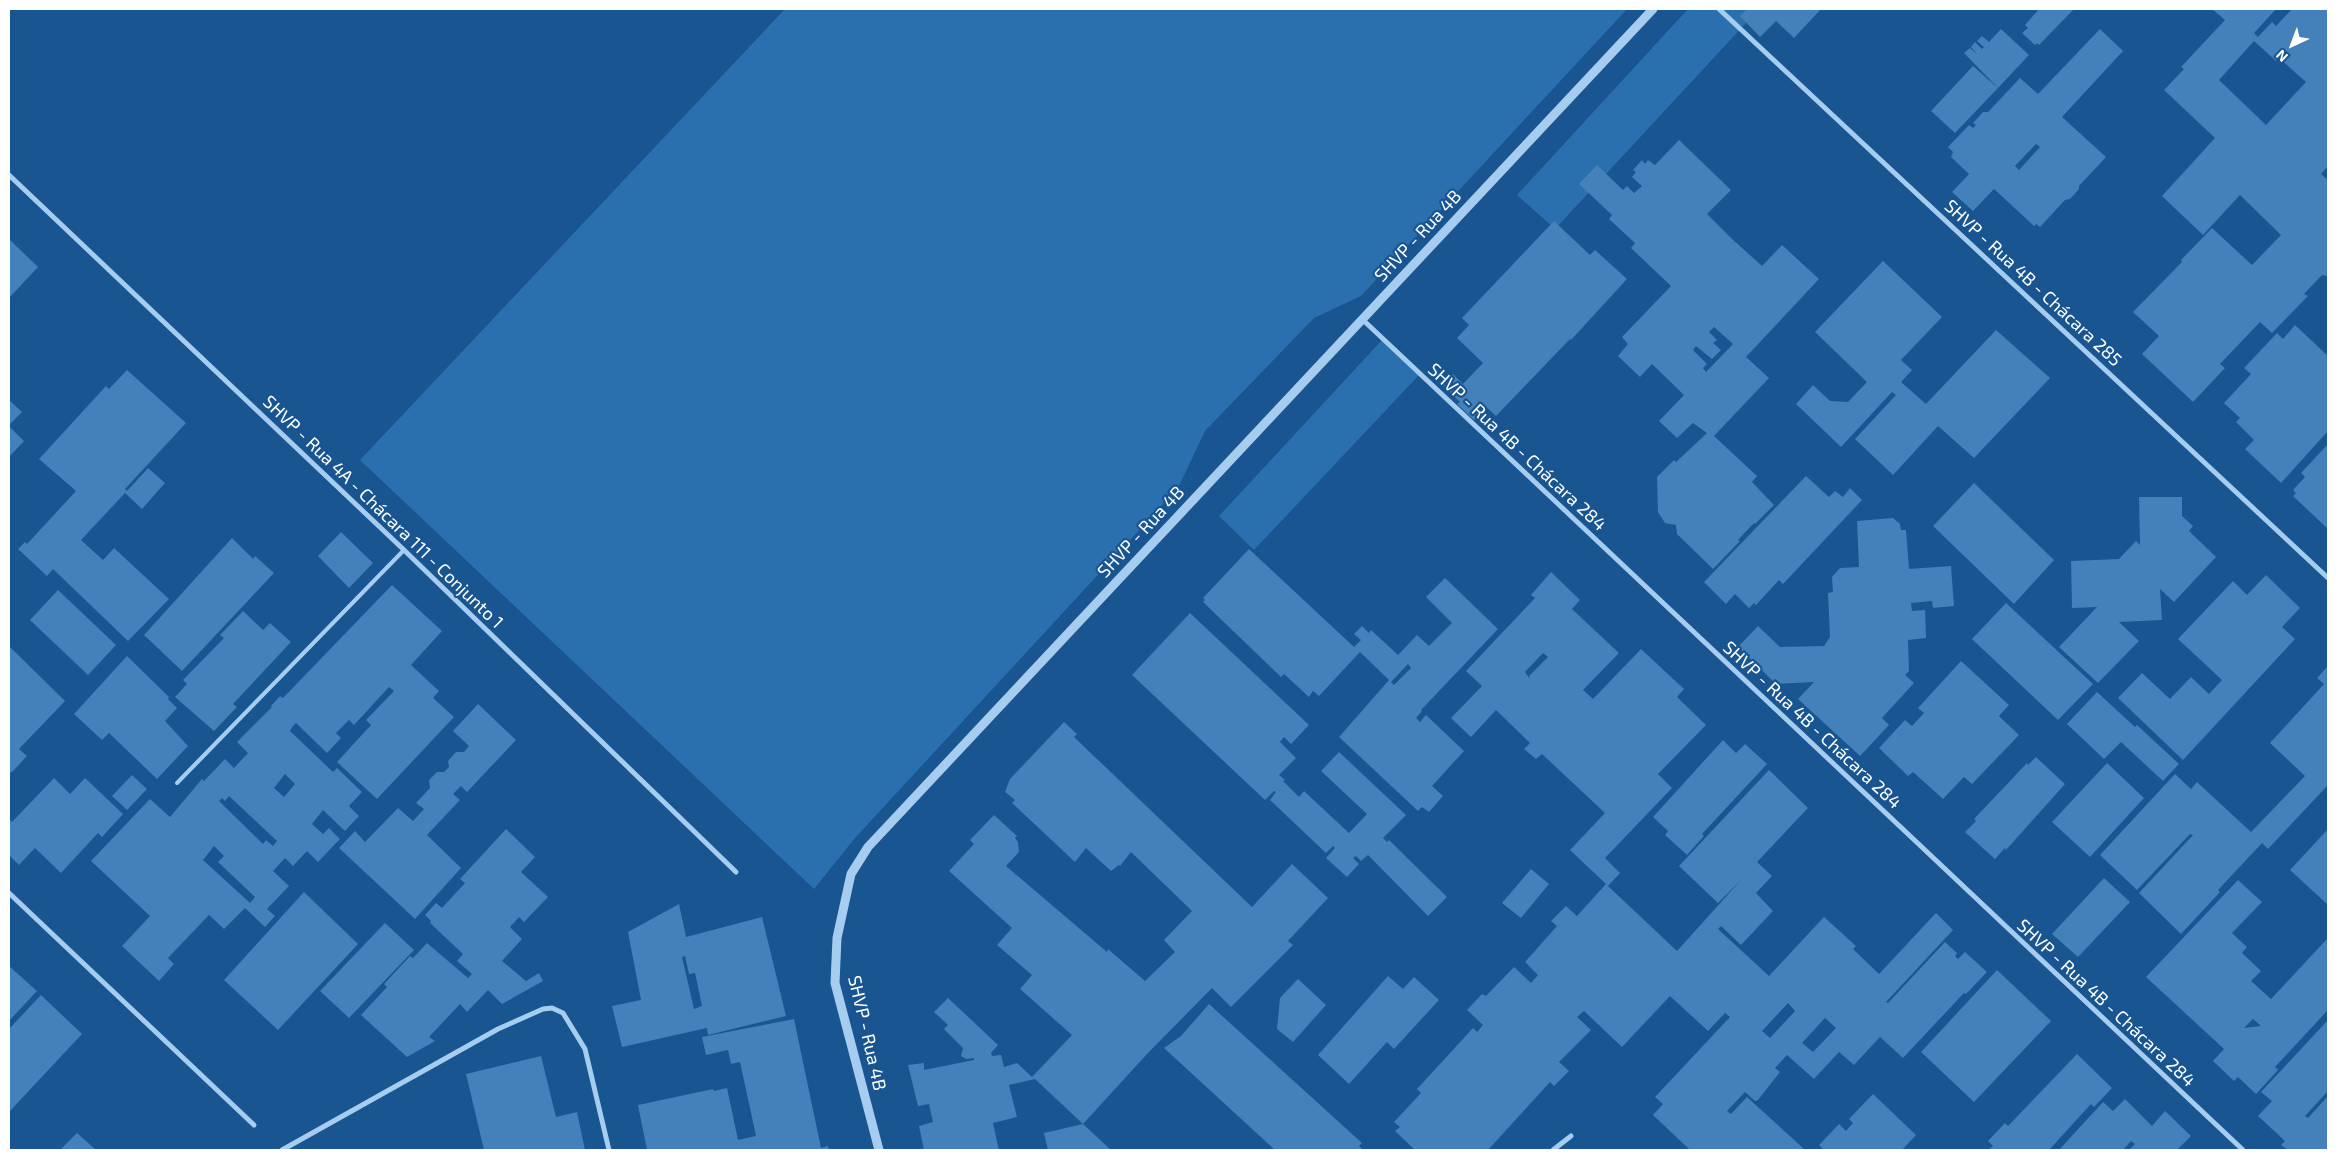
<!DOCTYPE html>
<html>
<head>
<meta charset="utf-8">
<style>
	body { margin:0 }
	#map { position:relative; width:2337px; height:1159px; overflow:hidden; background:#185591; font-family:"Exo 2",sans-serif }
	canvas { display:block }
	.frame { position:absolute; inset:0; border:10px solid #fff; pointer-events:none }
	.north { position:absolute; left:2267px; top:20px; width:50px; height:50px; -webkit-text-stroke:4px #185591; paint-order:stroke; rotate:223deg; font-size:14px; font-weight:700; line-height:20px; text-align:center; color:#fff }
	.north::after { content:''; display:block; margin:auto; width:18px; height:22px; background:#fff; clip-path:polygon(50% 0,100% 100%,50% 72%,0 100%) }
</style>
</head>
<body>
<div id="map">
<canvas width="2337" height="1159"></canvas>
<div class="frame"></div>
<div class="north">N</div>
</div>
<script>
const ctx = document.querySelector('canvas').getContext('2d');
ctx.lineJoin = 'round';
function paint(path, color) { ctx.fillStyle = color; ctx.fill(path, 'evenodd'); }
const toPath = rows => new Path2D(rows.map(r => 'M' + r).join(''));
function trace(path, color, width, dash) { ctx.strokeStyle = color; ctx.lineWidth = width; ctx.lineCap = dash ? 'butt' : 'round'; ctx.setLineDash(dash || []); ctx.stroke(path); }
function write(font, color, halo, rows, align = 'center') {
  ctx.font = font + ' "Exo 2",sans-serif'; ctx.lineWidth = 4.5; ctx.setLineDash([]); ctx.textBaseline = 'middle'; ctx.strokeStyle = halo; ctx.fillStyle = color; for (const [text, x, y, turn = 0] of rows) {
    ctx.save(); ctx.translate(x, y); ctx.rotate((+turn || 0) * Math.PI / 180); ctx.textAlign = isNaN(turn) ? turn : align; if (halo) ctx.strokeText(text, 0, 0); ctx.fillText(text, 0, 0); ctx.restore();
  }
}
paint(toPath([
	[785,9,1627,9,1361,296,1314,318,1205,431,1178,488,855,838,814,889,360,460],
	[1688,9,1759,9,1555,229,1517,195],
	[1383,339,1420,374,1254,550,1219,516]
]), '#2a70af');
paint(toPath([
	[1747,9,1821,9,1794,38,1776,21,1760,37,1740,16],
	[2039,9,2074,9,2039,45,2037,43,2035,45,2022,33,2028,28,2025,25],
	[2212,9,2276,9,2254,33,2258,37,2272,22,2276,26,2292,9,2328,9,2328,166,2321,174,2328,180,2328,274,2326,276,2322,275,2304,294,2308,296,2272,333,2260,322,2220,364,2225,368,2193,402,2142,354,2159,336,2133,312,2182,262,2181,260,2212,228,2252,265,2281,235,2240,195,2203,235,2162,196,2215,138,2164,90,2184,69,2181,67,2225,20],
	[2254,41,2276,61,2279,58,2306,82,2266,125,2219,80],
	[2001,29,2029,55,1998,88,1964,53,1970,48,1977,54,1971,47,1975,42,1982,49,1984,47,1977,41,1982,36,1989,42],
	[2100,29,2123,51,2062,117,2106,157,2079,186,2079,189,2070,199,2065,200,2040,227,2036,224,2034,226,1994,189,1973,211,1952,192,1969,174,1951,157,1953,152,1948,147,1969,125,1973,128,1976,125,1973,123,1983,112,1988,112,2020,78,2038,94],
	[2036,144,2040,147,2019,170,2015,166],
	[1973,66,1998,88,1955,133,1931,111],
	[1679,140,1731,190,1707,214,1731,238,1762,266,1782,245,1819,279,1746,357,1769,378,1714,436,1757,476,1752,482,1774,505,1755,524,1754,523,1738,540,1740,541,1713,569,1677,534,1676,525,1665,523,1658,512,1657,477,1674,460,1676,462,1707,433,1693,423,1677,438,1659,421,1684,395,1652,364,1640,377,1618,356,1628,344,1622,337,1671,286,1631,248,1635,243,1609,219,1612,215,1579,184,1597,165,1623,190,1627,186,1634,193,1642,186,1632,177,1636,172,1633,170,1642,160,1645,164,1648,160,1655,165],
	[1714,327,1733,344,1706,372,1703,368,1707,364,1693,350,1696,346,1712,359,1721,350,1713,343,1717,340,1709,332],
	[1554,221,1590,255,1595,250,1627,279,1571,340,1570,339,1496,416,1481,402,1478,405,1484,411,1474,420,1457,404,1460,402,1442,385,1453,374,1463,384,1483,363,1457,338,1469,325,1462,318],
	[9,239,38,267,9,298],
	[1883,261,1942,317,1901,360,1912,370,1901,382,1926,404,1996,330,2050,378,1974,458,1938,426,1893,475,1855,439,1896,395,1892,392,1841,447,1796,404,1813,385,1830,401,1848,402,1867,382,1815,332],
	[2295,325,2328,356,2328,431,2281,483,2245,449,2254,440,2236,422,2240,418,2224,403,2251,374,2244,368,2277,333,2283,339],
	[127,370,186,423,125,489,127,491,148,468,165,483,142,509,125,493,81,540,103,560,114,548,169,599,128,641,53,569,47,576,18,549,25,542,27,544,76,491,39,459,106,386,109,389],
	[9,400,22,412,9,425],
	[9,426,24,441,9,457],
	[2328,444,2328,529,2293,496,2296,493,2293,490,2305,477,2301,473],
	[1806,476,1829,497,1835,491,1843,497,1850,488,1862,500,1783,584,1779,580,1756,605,1754,603,1749,608,1735,594,1726,604,1704,582],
	[1974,483,2054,560,2014,604,1933,526],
	[2139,497,2182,497,2182,516,2193,526,2189,531,2216,557,2174,602,2160,589,2162,620,2119,622,2139,641,2098,683,2059,647,2097,607,2072,608,2071,561,2119,559,2136,541,2140,545],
	[1893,518,1900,524,1901,530,1906,530,1909,569,1951,566,1954,606,1933,608,1932,601,1911,603,1912,611,1925,610,1926,638,1908,640,1909,671,1905,675,1914,683,1882,718,1889,725,1860,756,1798,699,1814,682,1776,684,1738,647,1758,626,1780,647,1824,646,1830,637,1828,593,1833,592,1832,577,1840,568,1859,567,1857,521],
	[341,532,373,563,349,588,318,556],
	[232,538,253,559,255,556,274,573,182,671,144,635],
	[1249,549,1354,647,1361,640,1354,634,1362,626,1369,633,1371,630,1398,655,1417,635,1429,646,1452,623,1426,597,1445,578,1498,629,1421,710,1422,711,1416,718,1420,722,1426,715,1464,751,1432,786,1443,796,1429,812,1422,807,1418,811,1339,737,1389,680,1360,652,1319,696,1313,691,1309,697,1284,674,1281,677,1203,602,1205,600,1203,598],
	[1408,664,1411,668,1394,685,1391,682],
	[1551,572,1580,600,1572,609,1619,653,1583,690,1593,699,1641,649,1684,689,1677,697,1706,725,1658,774,1672,788,1605,858,1620,873,1608,886,1677,951,1741,880,1718,903,1679,866,1769,770,1808,808,1757,862,1772,876,1756,893,1773,911,1741,945,1721,926,1718,929,1769,976,1824,917,1856,946,1853,949,1879,974,1936,913,1953,930,1886,1002,1888,1003,1945,942,1957,953,1955,956,1958,959,1965,952,1987,972,1966,994,1964,993,1903,1058,1880,1037,1854,1065,1839,1052,1814,1079,1787,1055,1775,1068,1780,1072,1758,1100,1755,1101,1745,1092,1727,1111,1731,1114,1747,1097,1803,1148,1801,1150,1690,1150,1653,1115,1663,1104,1655,1097,1730,1017,1725,1013,1708,1031,1670,996,1622,1047,1584,1011,1577,1017,1591,1030,1559,1062,1569,1071,1554,1086,1550,1082,1488,1150,1415,1150,1395,1131,1400,1127,1394,1122,1421,1093,1417,1089,1473,1028,1477,1032,1483,1025,1467,1010,1482,994,1486,996,1514,967,1531,983,1538,975,1525,962,1557,926,1551,921,1566,906,1577,916,1606,884,1570,850,1605,813,1542,754,1536,759,1524,749,1530,743,1496,710,1471,737,1451,718,1482,686,1466,671,1535,598,1531,595],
	[1543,653,1548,657,1529,676,1530,679,1525,672],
	[1788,1003,1795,1011,1770,1038,1762,1031],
	[1825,1018,1836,1028,1813,1052,1802,1043],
	[2266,575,2300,608,2282,627,2295,639,2183,760,2118,698,2142,673,2170,699,2191,677,2209,694,2222,680,2178,639,2233,581,2247,595],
	[392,585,442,631,411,665,439,691,433,698,454,717,377,799,337,762,371,725,366,720,394,691,389,687,354,725,349,720,336,733,341,738,327,753,296,723,293,726,290,731,333,772,337,768,362,792,349,806,359,816,345,831,323,810,312,824,323,834,329,828,340,839,318,862,307,851,293,866,285,858,273,871,289,886,267,909,275,916,265,927,245,908,224,929,209,915,168,958,174,964,159,981,122,946,150,916,91,861,150,799,170,817,202,779,204,781,225,759,234,768,248,753,237,742,272,707,271,706,280,696,283,698],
	[285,774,295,784,284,797,274,788],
	[229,796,277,841,273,846,266,840,263,844,219,801,222,798,225,801],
	[214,846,224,856,218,862,255,897,250,903,203,860],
	[58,590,116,645,88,675,30,620],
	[2006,603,2093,684,2058,720,1972,639],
	[243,611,263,630,270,623,291,642,233,704,237,707,214,731,175,697,187,684,183,680,224,638,220,635],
	[1190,613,1309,725,1291,744,1284,737,1280,742,1296,758,1279,775,1285,780,1283,781,1299,797,1304,791,1349,833,1367,814,1321,771,1339,752,1406,815,1383,838,1387,842,1389,840,1447,897,1428,916,1368,855,1361,861,1356,856,1353,858,1359,864,1347,877,1326,858,1335,848,1333,846,1326,853,1270,800,1276,792,1274,791,1265,800,1132,675],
	[9,646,65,701,19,749,27,756,12,772,9,773],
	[127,656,169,697,168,699,177,708,165,721,188,746,157,779,109,733,102,740,74,714],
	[1961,661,2009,705,1999,716,2019,735,1972,784,1964,777,1943,799,1913,772,1908,776,1879,748,1905,720,1912,726,1924,713,1918,708],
	[2328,666,2328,785,2268,849,2262,843,2218,890,2220,892,2181,934,2139,893,2193,835,2190,834,2137,890,2100,855,2175,774,2191,789,2197,782,2251,832,2305,776,2270,743,2324,684,2317,678],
	[2097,692,2135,727,2137,725,2179,764,2163,781,2121,742,2104,759,2067,724],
	[478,704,516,740,467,792,461,786,453,794,460,800,427,835,461,868,415,919,339,848,355,831,365,842,398,808,413,821,424,809,416,803,430,788,429,780,437,772,444,772,449,767,448,761,456,752,464,752,469,746,453,731],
	[1064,722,1077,734,1074,737,1252,907,1292,864,1328,898,1288,941,1293,945,1231,1007,1212,988,1147,1054,1083,1124,1035,1079,1009,1085,1017,1117,993,1123,999,1150,924,1150,919,1126,933,1122,929,1104,918,1106,908,1065,924,1063,924,1070,974,1060,974,1058,966,1059,961,1056,963,1048,944,1029,948,1025,934,1012,948,998,998,1045,991,1053,992,1056,1001,1055,1004,1067,1017,1063,1032,1077,1072,1035,1020,989,1032,975,997,945,1012,928,949,871,974,844,970,840,994,815,1017,836,1015,838,1018,842,1019,852,1006,866,1107,952,1108,949,1145,981,1175,952,1164,940,1192,911,1131,852,1120,866,1119,865,1111,871,1086,848,1075,862,1012,803,1015,800,1005,792,1010,779],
	[1723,740,1736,753,1745,744,1767,764,1702,834,1704,836,1687,855,1665,835,1668,831,1653,817],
	[2036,757,2065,784,2006,850,2005,848,1995,859,1965,832,1976,821,1974,819,2027,763,2028,765],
	[2107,763,2144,798,2090,857,2052,822],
	[132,775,147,789,127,810,112,796],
	[54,778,70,794,85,778,123,814,102,837,98,833,61,873,35,848,19,865,9,855,9,819,12,822],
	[506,829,535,857,521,872,548,897,524,922,519,917,510,927,522,939,502,961,526,981,539,973,543,981,502,1004,488,990,467,1012,460,1004,429,1037,435,1041,407,1057,361,1015,387,987,384,984,410,956,413,958,427,943,468,978,472,974,457,961,463,954,430,923,431,921,425,915,436,903,442,908,465,883,460,879],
	[2328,829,2328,905,2290,870],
	[1531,869,1549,884,1521,918,1502,903],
	[2104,878,2130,902,2078,957,2052,934],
	[2238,880,2262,902,2232,933,2247,947,2242,953,2261,971,2251,981,2271,999,2328,938,2328,1010,2275,1067,2278,1070,2256,1094,2238,1077,2234,1081,2213,1061,2224,1049,2146,977],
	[2253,1019,2261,1026,2244,1028],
	[304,892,358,944,278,1030,224,980],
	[679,904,686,937,762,917,786,1016,708,1035,707,1028,622,1047,612,1006,641,1000,628,932],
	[685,956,689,974,695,973,702,1006,694,1009,682,957],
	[385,923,414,950,349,1018,320,991],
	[9,966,37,991,9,1021],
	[1997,970,2051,1021,1974,1102,1921,1052],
	[1388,976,1403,989,1414,977,1439,1000,1394,1049,1387,1042,1349,1084,1318,1055],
	[1298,979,1326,1005,1293,1042,1277,1029,1280,998],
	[41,995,82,1034,9,1112,9,1029],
	[1209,1004,1362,1143,1359,1146,1363,1150,1275,1150,1164,1048,1181,1036],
	[794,1019,821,1148,828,1146,829,1150,647,1150,638,1105,713,1089,714,1091,727,1088,738,1140,756,1136,740,1062,731,1064,728,1050,706,1055,702,1037],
	[2328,1020,2328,1091,2305,1116,2308,1118,2328,1096,2328,1150,2288,1150,2281,1145,2285,1141,2258,1116,2272,1101,2261,1092],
	[2077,1054,2112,1088,2094,1107,2091,1104,2049,1150,1988,1150,1993,1146,1988,1141,2005,1123,2008,1126],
	[541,1056,556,1117,577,1112,585,1150,484,1150,466,1074],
	[1873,1094,1916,1135,1902,1150,1824,1150,1819,1145,1839,1124,1846,1131,1853,1123,1849,1119],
	[2125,1099,2152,1126,2165,1111,2191,1136,2177,1150,2129,1150,2135,1144,2131,1141,2123,1150,2059,1150,2103,1102,2113,1111],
	[1083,1124,1111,1150,1048,1150,1044,1133],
	[77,1133,96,1150,60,1150]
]), '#4481ba');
trace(toPath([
	[177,783,404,550]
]), '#a6ccf0', 4);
trace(toPath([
	[1719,9,2328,578],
	[9,175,404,550,736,872],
	[1362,319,2243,1150],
	[9,893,254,1125],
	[282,1150,498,1029,543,1009,552,1008,563,1013,585,1049,609,1150],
	[1553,1150,1571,1136]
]), '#a6ccf0', 5);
trace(toPath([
	[879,1150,835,983,837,938,851,874,868,847,1653,9]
]), '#a6ccf0', 9);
write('18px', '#fff', '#185591', [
	["SHVP - Rua 4B",1418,236,-47],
	["SHVP - Rua 4B - Chácara 285",2033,283,43],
	["SHVP - Rua 4B - Chácara 284",1517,447,43],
	["SHVP - Rua 4A - Chácara 111 - Conjunto 1",383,512,44],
	["SHVP - Rua 4B",1141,532,-47],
	["SHVP - Rua 4B - Chácara 284",1812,725,43],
	["SHVP - Rua 4B - Chácara 284",2106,1003,43],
	["SHVP - Rua 4B",867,1033,77]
]);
</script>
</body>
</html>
